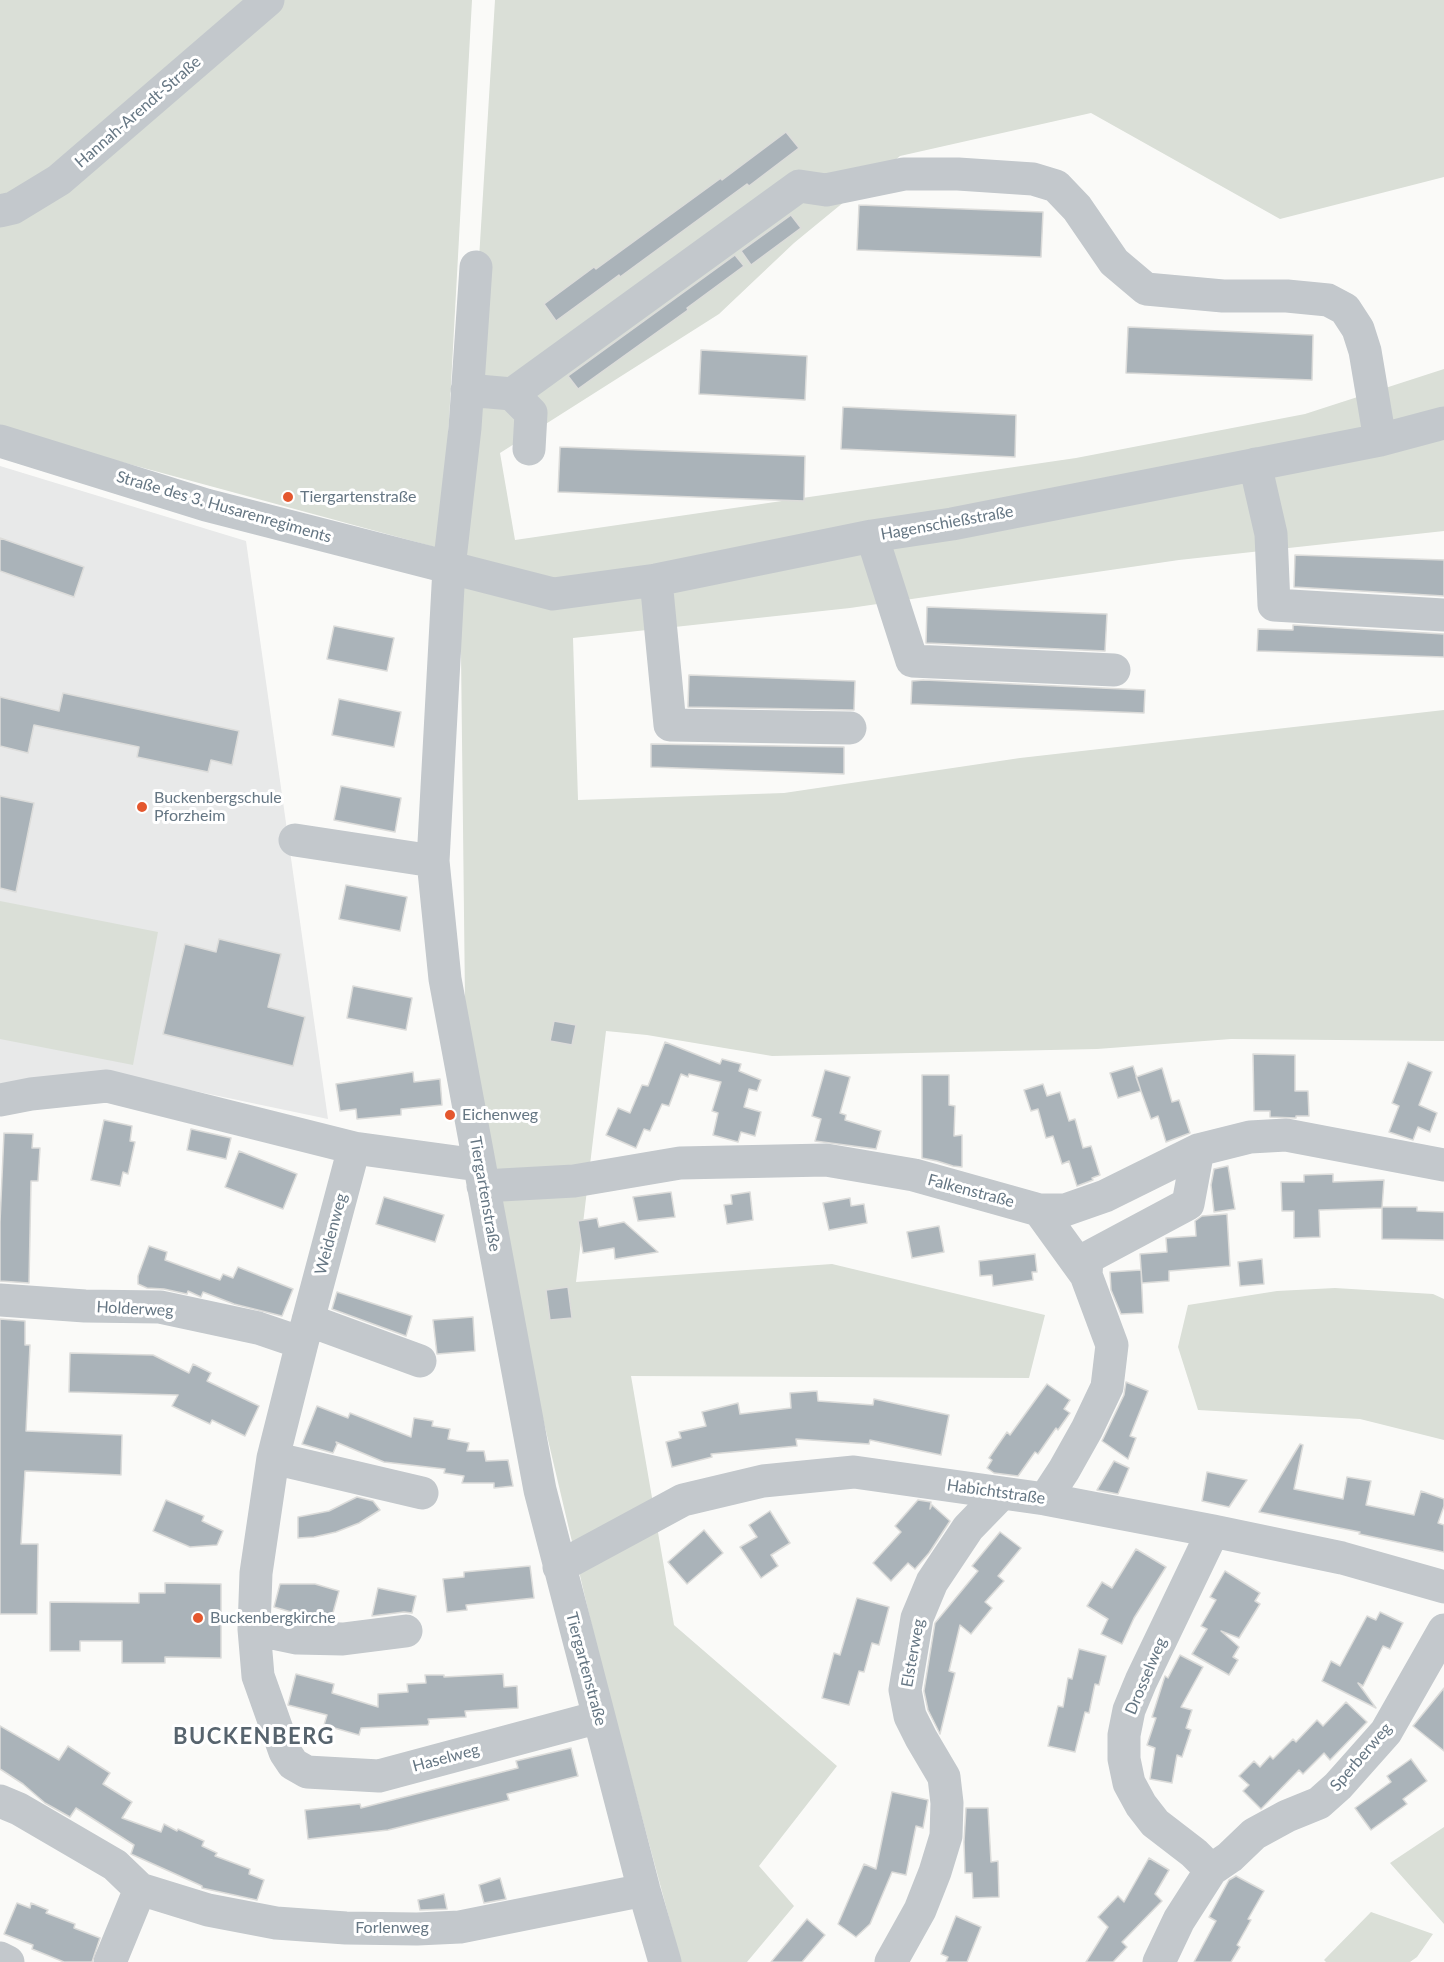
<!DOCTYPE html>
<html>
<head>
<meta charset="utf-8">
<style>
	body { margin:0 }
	canvas { display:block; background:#fafaf8 }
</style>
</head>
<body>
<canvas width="1444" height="1962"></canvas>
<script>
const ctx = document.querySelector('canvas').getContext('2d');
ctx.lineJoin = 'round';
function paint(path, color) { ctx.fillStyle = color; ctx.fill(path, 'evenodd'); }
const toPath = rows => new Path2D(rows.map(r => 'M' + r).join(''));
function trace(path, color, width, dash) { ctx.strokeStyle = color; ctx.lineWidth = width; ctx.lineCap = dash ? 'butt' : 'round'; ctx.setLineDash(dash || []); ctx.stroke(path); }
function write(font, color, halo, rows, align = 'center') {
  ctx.font = font + ' Lato,sans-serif'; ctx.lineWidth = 6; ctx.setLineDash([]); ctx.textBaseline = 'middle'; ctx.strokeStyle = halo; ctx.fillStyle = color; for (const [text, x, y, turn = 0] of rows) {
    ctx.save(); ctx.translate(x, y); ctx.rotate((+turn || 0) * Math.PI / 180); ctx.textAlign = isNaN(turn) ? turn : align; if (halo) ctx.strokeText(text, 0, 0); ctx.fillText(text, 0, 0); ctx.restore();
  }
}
paint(toPath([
	[0,466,246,541,328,1119,109,1073,0,1090]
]), '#e8e9e9');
paint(toPath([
	[0,0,472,0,442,549,0,429],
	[495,0,1444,0,1444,177,1280,219,1091,113,900,156,794,243,719,314,500,453,515,540,1076,458,1305,414,1444,369,1444,531,1179,560,850,608,573,638,578,800,784,793,1020,758,1444,710,1444,1041,1231,1039,1097,1049,772,1056,647,1035,606,1031,576,1282,832,1264,1045,1315,1029,1378,631,1376,674,1625,837,1766,759,1866,794,1906,747,1962,681,1962,602,1669,524,1338,465,1001,460,566],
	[0,901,158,932,133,1065,0,1039],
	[1335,1288,1433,1294,1444,1299,1444,1440,1360,1419,1198,1410,1178,1347,1188,1305,1277,1291],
	[1444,1827,1444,1924,1390,1863],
	[1371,1912,1433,1934,1417,1957,1410,1962,1326,1962,1324,1960]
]), '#dadfd7');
const building = toPath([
	[786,132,799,148,749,186,747,184,620,277,619,275,556,321,544,304,594,267,596,269,721,178,722,180,786,132],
	[859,205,1043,212,1041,257,857,250,859,205],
	[791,215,801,228,751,265,741,251,791,215],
	[735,255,744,266,687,308,688,310,578,389,568,376,735,255],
	[1128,327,1313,335,1312,380,1126,373,1128,327],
	[701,350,807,356,805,400,699,394,701,350],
	[843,407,1016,415,1015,457,841,449,843,407],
	[560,447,805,456,804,501,558,492,560,447],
	[0,538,84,567,74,597,0,571,0,538],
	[1295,555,1444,560,1444,596,1294,587,1295,555],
	[927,607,1107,614,1105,651,926,643,927,607],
	[1293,625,1444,634,1444,657,1257,651,1258,629,1293,630,1293,625],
	[334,626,394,638,387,671,327,659,334,626],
	[689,675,855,681,854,710,688,707,689,675],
	[924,680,1145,690,1144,713,911,704,912,681,924,680],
	[63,693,239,731,232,765,211,760,208,772,137,757,139,747,34,725,28,753,0,746,0,697,59,711,63,693],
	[339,699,401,712,394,747,332,735,339,699],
	[651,744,844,747,844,774,651,767,651,744],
	[341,786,401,798,395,832,334,820,341,786],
	[0,796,34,803,16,892,0,888,0,796],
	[346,885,407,897,400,931,339,919,346,885],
	[219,939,281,954,268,1007,305,1017,293,1066,163,1034,185,944,216,952,219,939],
	[353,986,412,998,406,1030,347,1018,353,986],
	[554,1021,576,1025,572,1045,550,1041,554,1021],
	[665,1042,720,1064,722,1059,741,1064,739,1071,761,1080,757,1091,749,1089,744,1107,761,1112,755,1136,741,1132,738,1142,713,1135,718,1113,712,1111,721,1082,689,1074,688,1077,681,1074,669,1106,662,1104,650,1131,644,1129,636,1148,606,1135,618,1108,630,1113,642,1085,648,1086,665,1042],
	[1253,1054,1295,1055,1295,1091,1308,1091,1309,1116,1296,1116,1296,1118,1270,1117,1270,1111,1254,1111,1253,1054],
	[1408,1062,1432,1072,1419,1105,1437,1113,1430,1132,1418,1127,1413,1140,1389,1132,1399,1106,1392,1103,1408,1062],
	[1133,1066,1141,1091,1118,1098,1110,1073,1133,1066],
	[1162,1068,1172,1102,1179,1100,1190,1133,1166,1142,1158,1116,1151,1119,1136,1077,1162,1068],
	[825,1070,850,1077,840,1113,846,1115,845,1120,881,1131,876,1149,815,1141,821,1119,812,1116,825,1070],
	[413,1072,414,1082,440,1079,442,1105,401,1109,401,1115,357,1119,356,1109,340,1111,336,1084,413,1072],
	[922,1075,949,1075,949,1105,955,1106,954,1136,962,1135,962,1167,953,1166,937,1161,922,1158,922,1075],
	[1043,1084,1047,1096,1060,1092,1069,1121,1075,1119,1083,1148,1091,1146,1100,1175,1092,1178,1093,1180,1077,1186,1069,1161,1062,1164,1053,1136,1046,1138,1038,1109,1031,1111,1024,1090,1043,1084],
	[104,1120,132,1126,130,1141,135,1142,128,1174,123,1172,120,1186,91,1180,104,1120],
	[191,1129,231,1138,226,1159,187,1150,191,1129],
	[4,1133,33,1134,32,1148,40,1148,38,1181,31,1181,29,1283,0,1281,0,1222,4,1133],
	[239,1151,297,1174,283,1209,225,1187,239,1151],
	[1228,1166,1235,1209,1214,1212,1211,1185,1214,1169,1228,1166],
	[1333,1174,1333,1182,1384,1180,1382,1208,1319,1210,1320,1237,1294,1238,1294,1211,1282,1211,1281,1182,1304,1182,1304,1175,1333,1174],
	[671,1192,675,1217,638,1221,633,1197,671,1192],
	[750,1192,753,1220,727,1224,724,1205,732,1204,731,1195,750,1192],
	[384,1197,444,1215,435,1242,376,1224,384,1197],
	[850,1198,851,1206,864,1204,867,1223,829,1230,823,1203,850,1198],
	[1382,1207,1417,1207,1417,1211,1444,1212,1444,1240,1382,1239,1382,1207],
	[1227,1214,1230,1266,1169,1271,1169,1281,1142,1283,1140,1254,1167,1252,1166,1238,1196,1236,1195,1221,1202,1216,1227,1214],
	[597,1218,599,1227,624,1222,658,1252,615,1259,614,1248,583,1253,578,1221,597,1218],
	[939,1226,944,1252,912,1258,907,1232,939,1226],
	[149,1246,167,1252,165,1260,220,1280,223,1274,233,1278,238,1267,293,1289,282,1316,234,1304,203,1292,201,1297,188,1291,187,1294,164,1289,147,1288,138,1284,138,1276,149,1246],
	[1035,1254,1037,1272,1032,1272,1033,1280,993,1286,992,1275,980,1276,979,1261,1035,1254],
	[1262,1259,1264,1284,1240,1286,1238,1262,1262,1259],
	[1141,1270,1143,1313,1121,1314,1111,1290,1110,1272,1141,1270],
	[568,1287,572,1318,550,1320,546,1290,568,1287],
	[337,1292,412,1316,406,1336,332,1309,337,1292],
	[473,1317,475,1351,437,1354,433,1320,473,1317],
	[0,1319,25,1321,25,1345,30,1345,26,1431,122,1435,121,1475,25,1471,21,1544,38,1544,37,1614,0,1614,0,1319],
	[70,1353,153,1355,189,1373,193,1364,211,1373,207,1381,259,1406,245,1436,212,1420,210,1424,172,1406,178,1395,69,1392,70,1353],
	[1126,1382,1148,1391,1130,1436,1136,1438,1128,1459,1102,1441,1124,1395,1126,1382],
	[1047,1384,1070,1400,1064,1409,1070,1413,1058,1430,1056,1428,1038,1454,1035,1452,1018,1476,994,1473,987,1468,992,1460,989,1458,1007,1432,1010,1435,1047,1384],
	[817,1391,818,1401,873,1405,874,1399,949,1415,941,1455,870,1440,869,1444,796,1439,797,1446,711,1454,712,1457,672,1467,666,1442,681,1438,679,1432,706,1426,702,1412,738,1403,740,1414,791,1408,790,1393,817,1391],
	[317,1406,348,1418,350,1413,411,1437,414,1418,433,1421,432,1426,450,1429,448,1439,469,1443,467,1451,484,1451,486,1461,508,1460,513,1486,494,1488,494,1483,462,1483,464,1476,444,1473,445,1469,384,1462,336,1442,337,1444,333,1453,302,1444,317,1406],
	[1300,1444,1303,1445,1294,1489,1343,1499,1347,1477,1371,1481,1366,1505,1414,1515,1421,1491,1444,1499,1444,1506,1438,1523,1444,1525,1444,1552,1359,1534,1360,1532,1259,1512,1300,1444],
	[1114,1461,1129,1468,1118,1494,1097,1490,1114,1461],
	[1207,1472,1247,1480,1229,1507,1202,1501,1207,1472],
	[357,1497,373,1501,380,1510,359,1523,336,1532,314,1537,298,1538,298,1517,329,1511,357,1497],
	[166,1500,204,1516,202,1521,223,1531,217,1545,190,1547,153,1531,166,1500],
	[918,1500,931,1502,930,1509,932,1505,950,1521,929,1553,915,1569,908,1563,891,1581,873,1563,901,1532,895,1526,918,1500],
	[770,1511,790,1543,771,1555,778,1566,761,1578,740,1547,757,1537,749,1525,770,1511],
	[704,1530,723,1553,687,1584,668,1562,704,1530],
	[1000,1532,1021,1548,998,1576,1004,1581,985,1602,992,1608,971,1634,960,1625,949,1671,955,1673,940,1734,928,1710,924,1691,935,1623,978,1571,972,1566,1000,1532],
	[1136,1549,1166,1567,1134,1618,1122,1644,1101,1634,1108,1619,1087,1606,1102,1582,1112,1588,1136,1549],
	[530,1566,534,1598,466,1605,467,1610,447,1612,443,1579,464,1577,464,1572,530,1566],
	[1225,1571,1260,1593,1255,1601,1260,1604,1239,1638,1221,1631,1239,1647,1233,1657,1238,1660,1229,1675,1192,1654,1207,1629,1201,1626,1216,1600,1210,1597,1225,1571],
	[165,1583,221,1584,221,1658,165,1657,165,1663,122,1663,122,1641,80,1641,80,1651,50,1651,50,1602,139,1603,139,1593,165,1593,165,1583],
	[280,1584,315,1584,339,1591,331,1620,319,1620,274,1607,280,1584],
	[378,1588,416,1596,412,1613,404,1612,372,1616,378,1588],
	[857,1598,889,1607,879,1645,872,1643,864,1672,859,1671,849,1705,822,1698,834,1653,840,1655,857,1598],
	[1380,1612,1403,1623,1390,1649,1383,1646,1363,1686,1358,1683,1376,1708,1322,1681,1331,1661,1340,1666,1367,1616,1376,1620,1380,1612],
	[1079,1649,1106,1656,1099,1685,1095,1684,1089,1713,1085,1712,1075,1752,1048,1746,1058,1706,1063,1707,1068,1678,1072,1679,1079,1649],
	[1180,1655,1203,1667,1181,1707,1192,1710,1186,1728,1191,1730,1182,1757,1177,1755,1172,1783,1150,1779,1155,1748,1147,1745,1156,1718,1152,1717,1165,1676,1168,1678,1180,1655],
	[296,1674,334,1684,332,1693,378,1707,378,1694,408,1692,407,1684,426,1683,425,1675,444,1675,444,1677,503,1674,504,1687,517,1686,518,1708,465,1711,466,1717,428,1719,429,1722,428,1725,361,1728,359,1735,324,1725,327,1715,288,1705,296,1674],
	[1444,1688,1444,1751,1413,1726,1444,1688],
	[1346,1702,1367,1722,1330,1760,1324,1753,1303,1774,1299,1770,1261,1809,1243,1791,1249,1785,1239,1776,1254,1761,1260,1767,1270,1756,1273,1759,1293,1739,1296,1742,1317,1720,1323,1726,1346,1702],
	[0,1726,59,1760,68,1746,110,1773,103,1784,132,1802,122,1818,161,1832,164,1824,177,1831,178,1829,204,1841,202,1846,217,1853,215,1856,250,1869,249,1874,264,1880,257,1900,202,1888,202,1886,131,1854,134,1845,76,1808,70,1817,45,1803,23,1784,0,1769,0,1726],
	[571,1748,578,1776,507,1794,509,1800,388,1830,308,1839,305,1810,360,1804,361,1808,518,1768,516,1761,571,1748],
	[1411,1759,1427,1781,1403,1799,1407,1804,1371,1830,1355,1808,1391,1782,1387,1776,1411,1759],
	[892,1792,928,1800,923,1828,916,1826,906,1875,892,1872,870,1924,856,1937,838,1924,864,1864,876,1869,892,1792],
	[966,1808,988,1808,991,1862,998,1861,999,1897,973,1898,972,1873,965,1873,964,1842,966,1808],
	[1149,1858,1169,1870,1155,1894,1162,1901,1122,1942,1127,1947,1113,1962,1086,1962,1108,1927,1098,1917,1118,1896,1124,1902,1149,1858],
	[1236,1876,1264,1891,1248,1919,1251,1920,1237,1945,1240,1947,1231,1962,1194,1962,1216,1921,1209,1917,1229,1880,1236,1876],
	[500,1878,506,1899,484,1903,479,1885,500,1878],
	[444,1894,447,1909,420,1910,418,1900,444,1894],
	[17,1903,30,1908,31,1903,48,1910,46,1913,75,1924,74,1928,100,1938,92,1962,64,1962,32,1949,33,1945,4,1934,17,1903],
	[956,1916,981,1927,967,1962,946,1962,948,1957,941,1954,956,1916],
	[807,1919,825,1935,802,1962,771,1962,807,1919]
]);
paint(building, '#aab3b9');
trace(building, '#dcdcda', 1.5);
trace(toPath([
	[0,211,13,208,59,180,268,0],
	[476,267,465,428,449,568,433,861,445,979,540,1490,644,1890,665,1962],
	[467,390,512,394,799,186,826,190,904,174,958,174,1033,179,1056,186,1077,208,1114,262,1146,289,1223,296,1287,296,1328,300,1345,309,1358,329,1365,351,1380,440],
	[512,394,531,413,529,449],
	[0,441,206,505,553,594,656,580,872,536,952,524,1380,440,1444,423],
	[1255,464,1271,534,1274,605,1444,615],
	[872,536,912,661,1114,670],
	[656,580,670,725,850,728],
	[295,840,433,861],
	[0,1100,31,1094,107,1086,354,1148,478,1165],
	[354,1148,302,1343,273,1458,256,1573,254,1629,258,1676,285,1752,293,1764,307,1772,379,1776,599,1717],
	[483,1186,574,1181,680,1163,826,1160,914,1175,1039,1210,1065,1210,1105,1196,1198,1150,1250,1137,1286,1135,1444,1165],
	[1039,1210,1086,1275,1112,1345,1107,1387,1087,1429,1064,1470,1045,1499],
	[1086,1275,1087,1258,1188,1204,1198,1150],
	[0,1300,85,1306,160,1307,258,1328,302,1343],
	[308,1320,420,1361],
	[273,1458,422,1493],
	[559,1567,683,1500,763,1481,854,1472,1045,1499,1213,1531,1342,1558,1444,1587],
	[254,1629,297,1638,343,1639,406,1631],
	[0,1801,19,1809,115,1865,140,1889,110,1962],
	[1211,1870,1194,1853,1155,1823,1141,1805,1129,1783,1124,1759,1124,1735,1129,1710,1141,1681,1213,1531],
	[140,1889,208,1910,276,1923,346,1928,417,1929,460,1927,644,1890],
	[0,1958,8,1962],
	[891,1962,920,1910,935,1872,946,1836,947,1803,944,1777,921,1738,910,1716,905,1690,917,1618,932,1582,968,1528,1002,1493],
	[1159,1962,1179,1920,1211,1870,1230,1857,1254,1834,1287,1816,1319,1803,1338,1786,1386,1732,1444,1630]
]), '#c3c8cc', 33);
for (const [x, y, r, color] of [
	[288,497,6,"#e4572e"],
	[142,807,6,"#e4572e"],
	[450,1115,6,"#e4572e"],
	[198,1618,6,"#e4572e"]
]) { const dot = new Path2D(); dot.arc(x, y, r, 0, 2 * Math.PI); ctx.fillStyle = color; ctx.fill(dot); trace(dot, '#fff', 2); }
write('16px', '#657683', '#fff', [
	["Hannah-Arendt-Straße",138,112,-41],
	["Straße des 3. Husarenregiments",224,507,16],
	["Hagenschießstraße",947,523,-10],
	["Falkenstraße",971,1191,15],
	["Tiergartenstraße",485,1194,80],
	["Weidenweg",331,1234,-75],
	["Holderweg",135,1309,3],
	["Habichtstraße",996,1492,8],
	["Elsterweg",913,1653,-80],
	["Tiergartenstraße",586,1669,75],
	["Drosselweg",1146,1676,-67],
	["Sperberweg",1361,1757,-49],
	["Haselweg",446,1758,-15],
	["Forlenweg",392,1928]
]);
write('16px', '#657683', '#fff', [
	["Tiergartenstraße",300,497],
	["Buckenbergschule",154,798],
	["Pforzheim",154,816],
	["Eichenweg",462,1115],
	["Buckenbergkirche",210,1618]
], 'left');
ctx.letterSpacing = '1.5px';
write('bold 22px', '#57646e', '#fff', [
	["BUCKENBERG",254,1737]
]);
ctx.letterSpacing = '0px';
</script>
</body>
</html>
